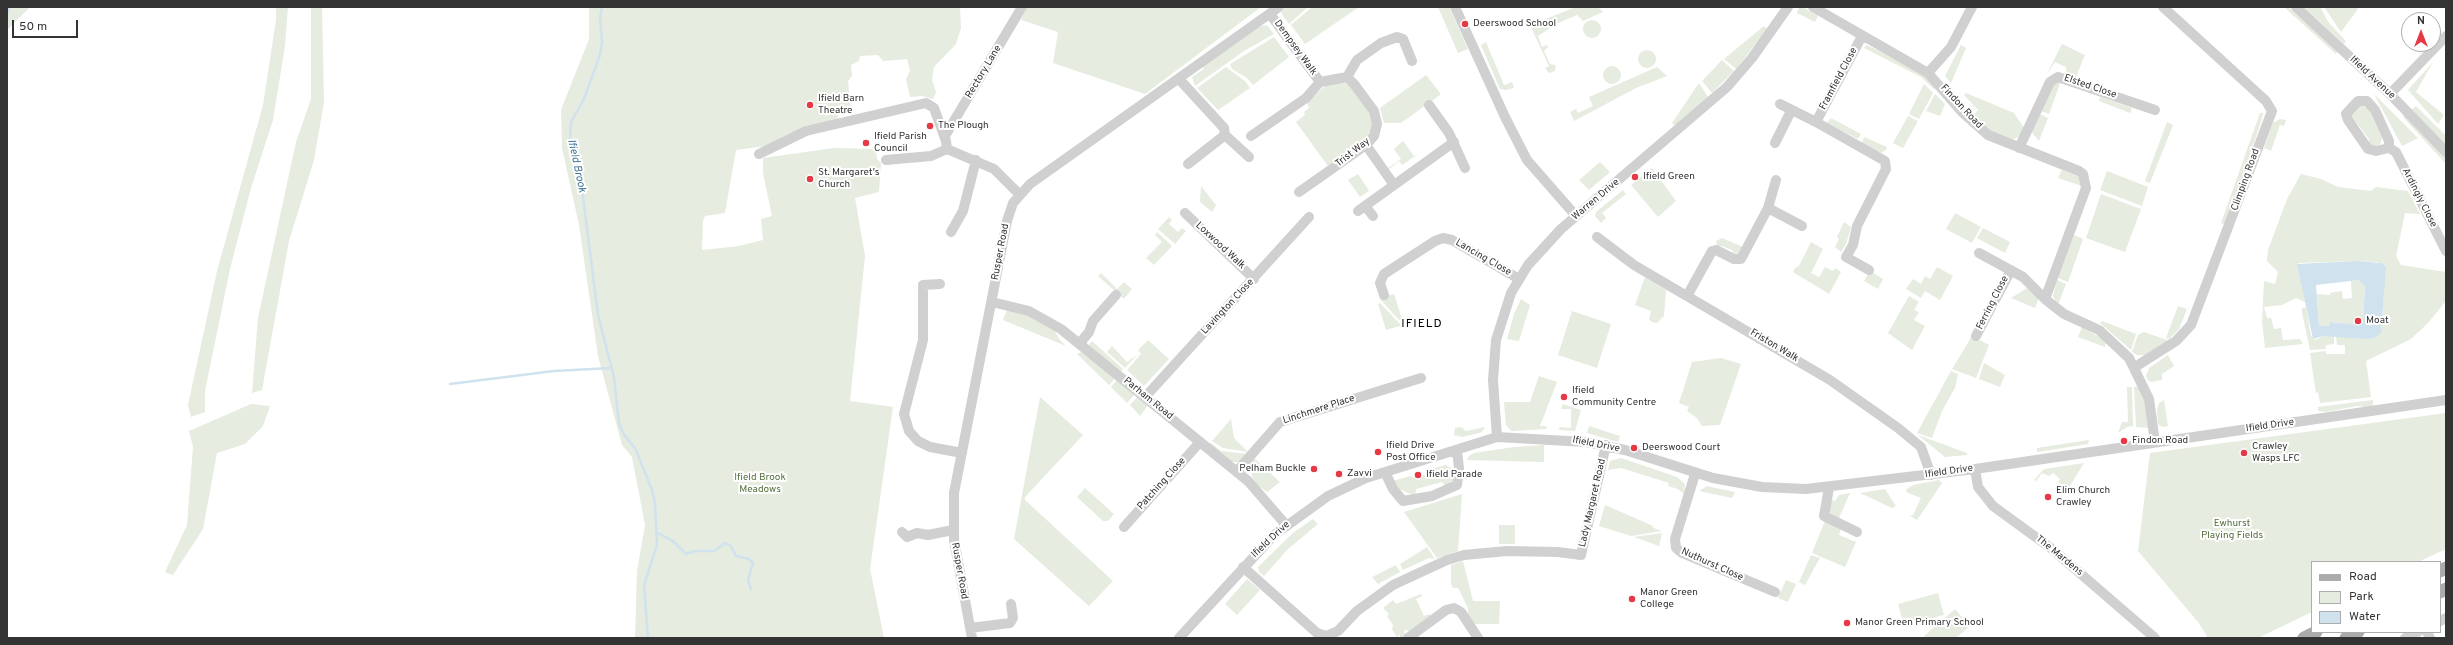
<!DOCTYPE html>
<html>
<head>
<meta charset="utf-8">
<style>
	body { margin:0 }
	#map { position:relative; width:2453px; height:645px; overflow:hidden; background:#fff; font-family:Overpass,sans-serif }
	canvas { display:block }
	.frame { position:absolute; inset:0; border:8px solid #333; pointer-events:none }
	.legend { position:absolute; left:2311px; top:561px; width:130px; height:72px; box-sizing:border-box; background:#fff; border:1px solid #adadad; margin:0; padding:5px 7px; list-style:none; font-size:12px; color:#333 }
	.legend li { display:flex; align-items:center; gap:8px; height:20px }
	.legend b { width:20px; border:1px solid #adadad }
	.north { position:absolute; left:2401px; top:12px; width:40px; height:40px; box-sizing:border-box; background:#fff; border:1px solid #adadad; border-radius:50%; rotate:0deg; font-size:11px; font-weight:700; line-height:16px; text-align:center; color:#333 }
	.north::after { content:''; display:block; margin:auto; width:14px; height:18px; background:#e63946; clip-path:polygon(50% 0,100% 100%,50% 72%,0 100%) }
	.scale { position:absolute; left:12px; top:20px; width:66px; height:18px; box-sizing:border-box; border:2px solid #333; border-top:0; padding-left:5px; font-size:12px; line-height:14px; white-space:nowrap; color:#333; -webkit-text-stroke:3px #fff; paint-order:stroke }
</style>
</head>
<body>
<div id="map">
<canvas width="2453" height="645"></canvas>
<div class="frame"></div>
<ul class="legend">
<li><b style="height:5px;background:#ababab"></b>Road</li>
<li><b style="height:11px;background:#e6ecdf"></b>Park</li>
<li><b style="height:11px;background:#cfe2ee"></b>Water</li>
</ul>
<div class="north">N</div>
<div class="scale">50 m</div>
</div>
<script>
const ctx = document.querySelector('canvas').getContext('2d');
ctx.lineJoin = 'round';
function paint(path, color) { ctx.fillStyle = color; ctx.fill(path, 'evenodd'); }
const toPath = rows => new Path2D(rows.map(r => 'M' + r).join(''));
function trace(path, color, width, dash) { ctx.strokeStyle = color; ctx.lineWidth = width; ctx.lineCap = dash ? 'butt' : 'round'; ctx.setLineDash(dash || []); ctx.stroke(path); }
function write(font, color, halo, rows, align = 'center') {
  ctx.font = font + ' Overpass,sans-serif'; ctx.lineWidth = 4; ctx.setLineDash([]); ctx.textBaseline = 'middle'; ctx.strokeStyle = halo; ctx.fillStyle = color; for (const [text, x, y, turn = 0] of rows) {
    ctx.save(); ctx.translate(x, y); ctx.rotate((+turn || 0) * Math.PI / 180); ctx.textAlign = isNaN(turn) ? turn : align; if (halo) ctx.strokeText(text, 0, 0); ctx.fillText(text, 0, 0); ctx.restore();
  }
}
paint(toPath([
	[7,7,30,7,7,30],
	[276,7,288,7,285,46,273,120,251,188,230,269,205,391,205,412,191,417,188,405,217,271,263,105,276,20],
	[311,7,322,7,324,102,314,160,289,241,262,390,252,393,258,318,296,142,311,99],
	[589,7,960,7,961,28,956,44,934,67,932,80,936,92,933,99,922,96,910,97,906,79,910,71,907,59,883,61,878,55,860,56,859,61,851,65,852,76,848,81,851,112,838,114,837,120,790,133,766,146,736,150,725,213,705,216,703,221,702,250,739,246,763,240,761,219,772,216,763,173,763,158,834,148,876,149,877,159,881,163,879,192,855,198,865,256,850,401,893,407,870,569,884,638,635,638,637,571,645,525,632,457,622,445,598,356,579,225,562,148,561,110,589,39],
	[1027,7,1261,7,1145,94,1053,63,1058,32,1021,20],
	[1285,7,1308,7,1289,24,1281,13],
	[1312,7,1359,7,1305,44,1291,25],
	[1438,7,1449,7,1468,49,1458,53],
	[1576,7,1598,7,1603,12,1583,21,1577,15,1556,24,1538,36,1542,47,1547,45,1548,47,1544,51,1550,64,1556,65,1555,71,1549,73,1545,68,1549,66,1530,25],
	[1803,7,1818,16,1815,22,1797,13,1799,8],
	[2284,7,2288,7,2338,51,2336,54],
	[2304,7,2320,7,2329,23,2346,41,2344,44],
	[2324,7,2355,7,2358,9,2341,32],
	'1583 29a9 9 0 1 1 18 0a9 9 0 1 1-18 0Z',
	[1267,25,1274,34,1244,51,1195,86,1192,77,1204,69,1202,66,1261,26],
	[1764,26,1767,29,1736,69,1724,59],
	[1274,37,1289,57,1253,85,1247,78,1232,69,1230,64],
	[1486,42,1504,85,1512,82,1514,88,1506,90,1500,89,1481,45],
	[2062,44,2085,55,2076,77,2066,73,2066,67,2055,62,2047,74],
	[1866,45,1918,69,1937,87,1934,89,1921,77,1864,48],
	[1961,45,1966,48,1951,83,1945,76],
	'1638 59a9 9 0 1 1 18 0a9 9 0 1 1-18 0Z',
	[1722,60,1734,71,1712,93,1702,81],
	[2433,62,2416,92,2444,115,2438,124,2408,90],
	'1603 75a9 9 0 1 1 18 0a9 9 0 1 1-18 0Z',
	[1226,67,1245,81,1250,88,1218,110,1197,88],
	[1657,67,1667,76,1636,88,1574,121,1570,112,1576,109,1578,113,1593,106,1589,97],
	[1426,75,1440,93,1440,95,1401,123,1384,123,1380,108],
	[2061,81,2049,114,2041,111,2054,85],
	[1334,82,1343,82,1350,86,1369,112,1374,125,1368,138,1328,166,1296,122,1305,115,1304,112,1309,108,1307,103,1325,86],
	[1699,83,1708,97,1676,126,1672,123],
	[1924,84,1933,93,1919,119,1909,114],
	[1966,93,2014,113,2024,128,2019,137,2011,140,1994,134,1972,116,1978,110,1964,95],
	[1935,94,1945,104,1940,116,1926,111],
	[2374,94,2418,138,2402,146],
	[2100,97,2132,108,2130,113,2099,101],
	[2363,105,2369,109,2382,138,2380,145,2374,147,2368,143,2369,139,2356,122,2353,123,2351,114,2357,106],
	[2416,106,2446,136,2446,146,2411,110],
	[2260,113,2263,113,2261,122,2225,225,2221,223],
	[2040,114,2048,118,2039,141,2030,130],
	[2405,115,2446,158,2446,164,2403,117],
	[1908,116,1918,121,1903,148,1893,143],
	[1831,118,1861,134,1858,139,1827,123],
	[2280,119,2286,120,2284,126,2280,125,2271,151,2264,148,2273,123],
	[2167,122,2173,125,2150,183,2145,181],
	[1864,137,1887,147,1886,150,1880,153,1862,143],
	[1403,141,1414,156,1420,153,1402,165,1399,161,1389,169,1388,168,1401,159,1394,149],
	[1600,162,1610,172,1589,190,1579,180],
	[1652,168,1676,201,1658,217,1631,185],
	[2062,170,2079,177,2082,186,2058,178],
	[2107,171,2148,187,2142,206,2100,190],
	[1358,174,1369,191,1360,197,1348,180],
	[2301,174,2321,179,2338,187,2371,191,2376,187,2408,191,2420,214,2405,213,2396,256,2401,265,2446,272,2446,301,2428,323,2411,339,2366,361,2371,397,2320,403,2318,392,2316,393,2310,353,2326,351,2326,354,2345,354,2345,345,2337,345,2336,336,2367,339,2382,327,2385,265,2378,262,2357,261,2298,263,2305,302,2296,298,2282,305,2264,307,2267,318,2271,318,2274,329,2281,328,2283,340,2300,339,2303,344,2265,348,2262,322,2264,281,2275,284,2278,272,2267,261,2268,250,2287,199],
	[1201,186,1216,205,1212,212,1200,202],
	[1623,190,1626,194,1602,213,1606,218,1601,223,1595,216,1596,212],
	[2101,194,2141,209,2125,252,2086,238],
	[1955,213,1981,227,1972,243,1946,229],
	[1169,217,1172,220,1169,224,1178,232,1182,228,1186,231,1175,244,1158,229],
	[1844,222,1851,227,1846,244,1841,252,1835,247,1839,239,1837,237],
	[1983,228,2010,242,2005,253,1977,238],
	[1157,232,1172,246,1154,265,1146,258,1162,242,1155,235],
	[2074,235,2083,239,2068,282,2058,278],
	[1722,238,1743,247,1740,253,1734,254,1732,250,1722,246,1717,246,1716,241],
	[1811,242,1823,249,1811,273,1819,277,1825,267,1833,271,1835,268,1841,272,1829,294,1793,272,1795,268,1799,266],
	[1937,267,1953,276,1940,300,1925,291,1921,298,1906,289,1913,279,1921,284,1925,276,1930,279],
	[1870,271,1883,279,1878,289,1864,281],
	[1101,273,1117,289,1124,282,1132,289,1124,299,1098,276],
	[1645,277,1666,290,1664,316,1657,323,1652,322,1649,319,1651,311,1635,305],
	[2057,280,2066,284,2058,305,2053,296],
	[2359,280,2365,285,2363,322,2360,325,2341,324,2337,322,2330,323,2329,326,2319,326,2317,294,2330,295,2330,293,2342,291,2343,299,2352,298,2351,281],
	[2027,288,2039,298,2035,308,2011,298],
	[1394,294,1402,319,1399,320,1379,298],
	[1909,296,1919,302,1914,310,1919,312,1914,320,1925,326,1912,350,1888,333],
	[1521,299,1530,305,1519,341,1507,339,1514,314],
	[1380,303,1400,324,1400,326,1386,330,1378,304],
	[2178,306,2187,309,2179,329,2169,339,2166,338],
	[2306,307,2311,336,2315,340,2323,336,2334,336,2334,344,2326,345,2326,349,2310,350,2302,313,2302,308],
	[1007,310,1027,315,1055,331,1059,339,1066,346,1003,320],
	[1572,311,1611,324,1597,368,1558,355],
	[2102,321,2136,334,2131,350,2100,323],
	[2082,327,2106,341,2105,347,2078,337],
	[2144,332,2167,340,2167,341,2146,355,2137,355,2132,352,2138,335],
	[1972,336,1989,345,1976,378,1952,369],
	[1148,340,1169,359,1144,386,1127,370,1141,354,1138,350],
	[1092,341,1123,369,1120,372,1090,347,1089,345],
	[1112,346,1127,362,1137,355,1125,368,1107,352],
	[1081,352,1116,377,1109,385,1077,354],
	[2168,355,2174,366,2162,374,2162,380,2151,382,2148,380,2146,376,2149,368],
	[1721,358,1741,364,1720,425,1702,426,1697,418,1687,411,1689,407,1679,403,1692,362],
	[1984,363,2005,375,2000,387,1979,379],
	[1951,371,1958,374,1955,388,1942,411,1932,438,1917,433],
	[1539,376,1557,382,1540,426,1546,426,1547,429,1511,431,1506,425,1504,402,1530,402],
	[1118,379,1136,393,1127,403,1111,387],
	[2141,386,2143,388,2149,428,2136,427,2134,387],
	[2127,387,2132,387,2133,426,2127,427,2118,433,2122,422,2128,422],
	[1139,395,1149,404,1140,416,1130,405],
	[1040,397,1083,435,1025,497,1025,500,1113,581,1089,606,1014,539],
	[2164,400,2168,426,2162,427,2158,424,2157,411,2159,403],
	[2373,400,2373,406,2365,407,2357,406,2326,412,2318,411,2318,407],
	[251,404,270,406,263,426,245,444,217,453,203,529,173,575,165,572,187,525,193,447,189,431],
	[1563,404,1581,410,1575,431,1559,430,1560,427,1571,428,1571,409,1561,409],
	[2446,413,2446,549,2418,562,2312,562,2312,612,2258,638,2208,638,2198,622,2138,551,2150,453],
	[1231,419,1234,438,1248,452,1223,448,1212,441],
	[1589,426,1620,436,1618,442,1587,433],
	[1461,427,1466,431,1485,427,1482,432,1475,434,1462,437,1454,435,1455,428],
	[1918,435,1967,453,1967,455,1945,457],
	[2089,440,2088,444,2037,452,2037,448],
	[1211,443,1221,451,1248,454,1239,462,1232,462,1209,445],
	[1544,445,1544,462,1467,460,1469,456,1474,453,1514,447],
	[1253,457,1280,482,1267,492,1257,485,1252,476,1250,465],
	[1621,458,1677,477,1685,484,1684,494,1678,489,1668,486,1669,483,1621,468,1608,470,1610,461],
	[2084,463,2067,491,2058,482,2060,479,2053,473,2049,476,2042,473,2036,481,2034,480,2044,469],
	[1445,465,1456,470,1454,479,1446,487,1442,482,1416,489,1415,496,1399,489,1393,481,1410,476,1415,478,1427,474,1429,470],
	[1939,480,1942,483,1917,520,1910,516,1913,515,1921,498,1906,492,1907,489,1913,485],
	[1707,486,1711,487,1735,492,1732,498,1699,491],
	[1085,488,1114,514,1108,521,1103,521,1077,497],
	[1885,489,1896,506,1892,508,1860,493],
	[1850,493,1839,518,1826,513,1832,500,1835,501,1839,495],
	[1462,494,1458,551,1437,558,1404,512],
	[1605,505,1653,526,1653,528,1662,531,1631,536,1599,526],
	[1313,519,1318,524,1288,549,1264,576,1259,572,1258,567,1294,532],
	[1825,521,1841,528,1839,535,1856,542,1845,567,1812,553],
	[1499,525,1515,525,1515,544,1499,544],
	[1662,533,1659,546,1634,537],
	[1427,547,1435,559,1429,558,1403,570,1400,564],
	[1811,555,1820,558,1805,585,1799,582],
	[1463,561,1473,601,1500,601,1499,624,1473,624,1468,616,1468,608,1458,588,1453,588,1451,584,1451,565],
	[1396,565,1400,572,1378,584,1372,577],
	[1247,579,1260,590,1237,615,1225,604],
	[1786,580,1796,584,1788,602,1778,598],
	[1938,593,1944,615,1904,625,1898,604],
	[1421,594,1422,596,1416,599,1424,616,1430,614,1430,616,1410,631,1404,630,1405,635,1401,638,1399,635,1397,637,1392,630,1393,625,1387,616,1389,614,1383,608,1393,600,1396,604],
	[1955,609,1970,626,1956,638,1926,638,1924,636]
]), '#e6ecdf');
paint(toPath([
	[2357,261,2382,263,2386,267,2381,333,2374,338,2367,339,2323,336,2313,339,2297,264],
	[2359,280,2365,286,2363,322,2360,325,2330,322,2329,326,2319,326,2316,285]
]), '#cfe2ee');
trace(toPath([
	[602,7,600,18,602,42,600,55,584,99,571,122,570,143,580,173,598,315,614,377,619,423,623,433,636,450,652,490,655,503,657,545,644,585,648,638],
	[7,14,10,7],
	[450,384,554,371,611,368],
	[656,532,673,541,686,554,695,551,714,551,725,543,731,546,736,556,749,559,753,563,748,580,751,589]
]), '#cfe2ee', 2.5);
trace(toPath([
	[1455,7,1505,117,1527,160,1576,216],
	[1813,7,1928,73,1962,112,1988,135,2079,171,2083,174,2086,188,2045,299,2064,314,2099,330,2129,358,2149,399,2155,442],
	[2296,7,2390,94,2446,152],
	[1270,14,1320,82],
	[1862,36,1816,122,1885,161,1886,169,1857,226,1853,245,1846,257,1869,270],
	[1928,73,1951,47,1972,7],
	[1347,77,1357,60,1381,43,1397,37,1403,39,1412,61],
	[1179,79,1224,128,1225,135,1249,157],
	[2390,94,2446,36],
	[1780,104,1816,122],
	[1429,105,1449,133,1465,168],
	[945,136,1022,7],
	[1251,136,1306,98,1320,82,1347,77,1354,84,1374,111,1377,124,1374,136,1366,145,1299,192],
	[1775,143,1791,111],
	[1366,145,1394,185],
	[2019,148,2050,82,2058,77,2155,110],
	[2389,148,2389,141,2375,110,2367,101,2358,101,2346,114,2348,120,2368,149,2376,151,2389,148,2396,152,2446,251],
	[759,154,806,131,926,103,934,108,946,141,947,149,994,169,1019,194],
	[886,160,931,156,947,149],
	[1188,164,1225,135],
	[1365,206,1373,216],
	[1768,208,1802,226],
	[1358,211,1454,142],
	[1185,213,1254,279],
	[951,232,963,211,976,160],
	[1597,237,1634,265,1830,380,1898,428,1921,447,1931,475],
	[1979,253,2023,277,2045,299],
	[940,284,923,285,923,340,904,414,909,431,918,441,930,447,962,453],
	[1384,295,1380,283,1384,274,1435,241,1443,238,1452,240,1519,279],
	[1687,296,1712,251,1716,250,1734,259,1741,259,1768,208,1776,180],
	[992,302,1029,311,1061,329,1248,481,1286,525],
	[1976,336,2011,270],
	[1080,343,1089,332,1093,321,1116,295],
	[2135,367,2176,341,2191,325,2272,111,2266,101,2163,7],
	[1146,396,1309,217],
	[1497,437,1493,380,1496,340,1511,293,1528,265,1561,229,1727,87,1752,58,1788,7],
	[1975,469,1978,487,1993,506,2052,549,2155,638],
	[1237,471,1280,422,1421,378],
	[1385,472,1393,489,1403,501,1432,496,1457,485,1459,468,1457,451],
	[1695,474,1675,539,1676,548,1682,553,1775,592],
	[1829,488,1824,516,1857,532],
	[1124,527,1200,442],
	[902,532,907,537,917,533,928,535,953,530],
	[1243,567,1317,633,1326,636,1338,631,1357,611,1393,585,1447,560,1464,555,1507,551,1558,552,1581,555,1606,445],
	[2440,621,2446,618],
	[970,628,1010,623,1013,618,1011,604],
	[2427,632,2430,638],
	[972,638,954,540,954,493,1007,221,1013,203,1030,184,1279,7],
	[1179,638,1274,535,1328,496,1366,478,1497,437,1586,442,1625,450,1713,478,1762,487,1806,489,1975,469,2446,400],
	[1408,638,1446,610,1454,608,1461,612,1478,638],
	[2405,638,2418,632]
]), '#d0d0d0', 10);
trace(toPath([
	[2440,571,2446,568],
	[2440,592,2446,589],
	[2304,638,2316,632],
	[2346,638,2358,632]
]), '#ababab', 13);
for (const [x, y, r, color] of [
	[1465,24,4,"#e63946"],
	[810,105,4,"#e63946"],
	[930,126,4,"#e63946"],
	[866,143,4,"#e63946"],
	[1635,177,4,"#e63946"],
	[810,179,4,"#e63946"],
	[2358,321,4,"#e63946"],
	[1564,397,4,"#e63946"],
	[2124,441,4,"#e63946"],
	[1634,448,4,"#e63946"],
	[1378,452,4,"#e63946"],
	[2244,453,4,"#e63946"],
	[1314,469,4,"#e63946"],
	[1339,474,4,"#e63946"],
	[1418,475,4,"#e63946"],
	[2048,497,4,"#e63946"],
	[1632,599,4,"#e63946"],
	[1847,623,4,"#e63946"]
]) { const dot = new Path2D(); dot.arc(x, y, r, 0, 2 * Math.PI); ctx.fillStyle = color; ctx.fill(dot); trace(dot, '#fff', 1.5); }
write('10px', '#333', '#fff', [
	["Deerswood School",1473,24],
	["Ifield Barn",818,99],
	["Theatre",818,111],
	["The Plough",938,126],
	["Ifield Parish",874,137],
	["Council",874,149],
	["St. Margaret's",818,173],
	["Church",818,185],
	["Ifield Green",1643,177],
	["Moat",2366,321],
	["Ifield",1572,391],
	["Community Centre",1572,403],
	["Findon Road",2132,441],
	["Ifield Drive",1386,446],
	["Post Office",1386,458],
	["Crawley",2252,447],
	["Wasps LFC",2252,459],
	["Deerswood Court",1642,448],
	["Pelham Buckle",1306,469,"right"],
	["Zavvi",1347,474],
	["Ifield Parade",1426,475],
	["Elim Church",2056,491],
	["Crawley",2056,503],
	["Manor Green",1640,593],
	["College",1640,605],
	["Manor Green Primary School",1855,623]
], 'left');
write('10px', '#333', '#fff', [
	["Dempsey Walk",1295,48,54],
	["Rectory Lane",984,72,-59],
	["Ifield Avenue",2372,78,43],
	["Framfield Close",1839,79,-62],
	["Elsted Close",2090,87,19],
	["Findon Road",1961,107,47],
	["Trist Way",1353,153,-38],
	["Climping Road",2246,180,-70],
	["Ardingly Close",2419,198,63],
	["Warren Drive",1596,200,-40],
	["Loxwood Walk",1220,246,43],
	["Rusper Road",1001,252,-79],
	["Lancing Close",1483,258,30],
	["Ferring Close",1993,303,-63],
	["Lavington Close",1228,307,-47],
	["Friston Walk",1774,346,31],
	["Parham Road",1148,399,39],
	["Linchmere Place",1319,410,-18],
	["Ifield Drive",2270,426,-8],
	["Ifield Drive",1596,445,11],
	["Ifield Drive",1949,472,-8],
	["Patching Close",1162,484,-48],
	["Lady Margaret Road",1593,503,-77],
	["Ifield Drive",1271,540,-43],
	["The Mardens",2059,556,39],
	["Nuthurst Close",1712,565,24],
	["Rusper Road",959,571,80]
]);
write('10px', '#56703f', '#fff', [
	["Ifield Brook",760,478],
	["Meadows",760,490],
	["Ewhurst",2232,524],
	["Playing Fields",2232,536]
]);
write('italic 11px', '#3f7597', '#fff', [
	["Ifield Brook",576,166,78]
]);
ctx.letterSpacing = '1px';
write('12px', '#000', '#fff', [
	["IFIELD",1422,325]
]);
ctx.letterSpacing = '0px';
</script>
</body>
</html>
